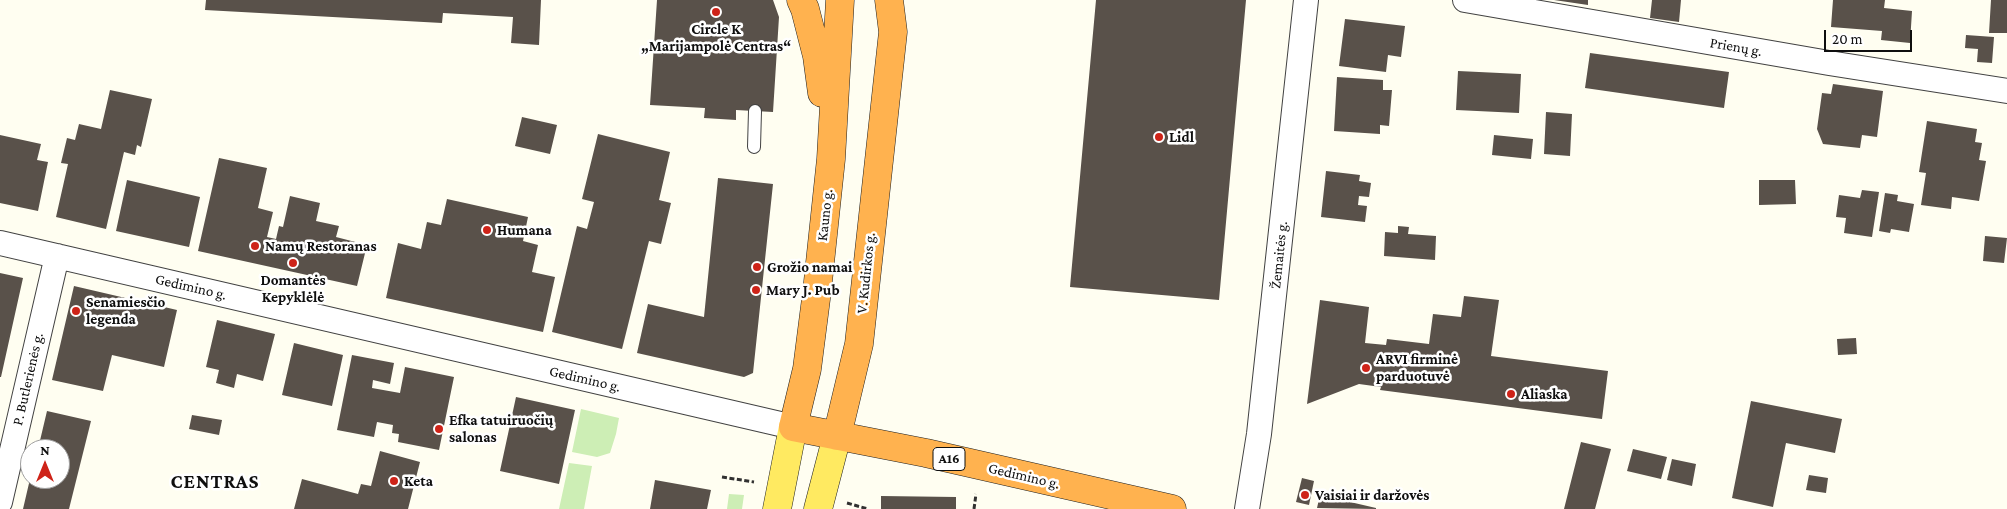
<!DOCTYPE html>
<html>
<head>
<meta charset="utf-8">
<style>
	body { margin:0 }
	#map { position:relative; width:2007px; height:509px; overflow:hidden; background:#fffef1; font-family:"Crimson Pro",serif }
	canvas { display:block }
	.north { position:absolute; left:20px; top:439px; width:50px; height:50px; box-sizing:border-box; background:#fff; border:1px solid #9f9f9f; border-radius:50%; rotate:0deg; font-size:14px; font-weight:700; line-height:20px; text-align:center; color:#0f0f0f }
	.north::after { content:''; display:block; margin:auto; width:18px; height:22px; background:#ce2318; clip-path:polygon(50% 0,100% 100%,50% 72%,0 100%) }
	.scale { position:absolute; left:1824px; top:30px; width:88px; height:22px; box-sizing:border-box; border:2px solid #0f0f0f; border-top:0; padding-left:6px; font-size:15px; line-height:18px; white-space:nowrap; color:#0f0f0f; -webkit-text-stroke:4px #fff; paint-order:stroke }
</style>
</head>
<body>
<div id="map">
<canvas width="2007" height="509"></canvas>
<div class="north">N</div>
<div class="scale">20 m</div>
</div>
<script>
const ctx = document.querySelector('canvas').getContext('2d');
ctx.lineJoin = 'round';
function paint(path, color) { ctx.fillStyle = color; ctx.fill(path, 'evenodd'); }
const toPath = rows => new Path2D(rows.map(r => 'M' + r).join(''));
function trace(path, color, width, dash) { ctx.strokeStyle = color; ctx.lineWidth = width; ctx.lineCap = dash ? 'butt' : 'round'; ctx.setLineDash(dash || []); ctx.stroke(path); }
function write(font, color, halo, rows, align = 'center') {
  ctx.font = font + ' "Crimson Pro",serif'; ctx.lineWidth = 5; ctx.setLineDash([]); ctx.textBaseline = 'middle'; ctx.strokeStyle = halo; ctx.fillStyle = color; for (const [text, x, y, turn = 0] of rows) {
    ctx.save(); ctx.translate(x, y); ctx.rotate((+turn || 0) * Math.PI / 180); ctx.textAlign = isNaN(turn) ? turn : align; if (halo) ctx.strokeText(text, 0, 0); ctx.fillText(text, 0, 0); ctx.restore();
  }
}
paint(toPath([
	[581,409,619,418,616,434,610,453,597,457,572,452],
	[569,463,592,466,584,509,559,509],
	[729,494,744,495,742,509,727,509]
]), '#cdeeb5');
paint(toPath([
	[206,0,541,0,539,45,511,43,513,17,443,13,442,23,205,10],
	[657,0,773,0,779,17,773,112,736,110,736,120,704,118,705,108,650,105],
	[1096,0,1246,0,1219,300,1070,287],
	[1554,0,1588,0,1588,5],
	[1652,0,1681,0,1679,22,1650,18],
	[1833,0,1885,0,1884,8,1912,11,1910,43,1881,40,1882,31,1831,27],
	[1991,0,2007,0,2007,33,1989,33],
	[1345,19,1405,26,1401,57,1388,55,1386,72,1339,66],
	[1966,35,1994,37,1992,63,1977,62,1978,49,1965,48],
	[1590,53,1729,72,1724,108,1585,88],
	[1458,71,1521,74,1519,113,1456,110],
	[1337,77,1383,80,1383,90,1392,90,1389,126,1380,125,1380,134,1334,131],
	[1833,84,1883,91,1877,137,1862,135,1860,148,1823,144,1817,129,1822,93,1831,94],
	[110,90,152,99,141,147,137,145,135,155,124,152,106,229,56,217,68,164,61,163,67,138,75,140,79,124,101,129],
	[1546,112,1572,114,1570,156,1544,154],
	[522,117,557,125,550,154,515,146],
	[1927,121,1977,129,1975,142,1982,143,1979,160,1986,161,1979,201,1952,197,1951,209,1921,205,1926,173,1919,172],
	[598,134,670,152,659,200,671,203,661,244,649,241,622,349,552,332,577,226,587,229,594,202,582,199],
	[0,135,41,144,37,160,48,162,38,211,0,203],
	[1494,135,1533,139,1531,159,1492,155],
	[219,158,267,168,258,208,273,212,267,237,276,239,279,226,283,227,290,196,320,203,316,221,339,226,336,237,367,245,357,286,198,251],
	[1326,171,1360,175,1359,181,1371,183,1369,197,1359,196,1358,205,1367,206,1365,222,1321,217],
	[718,178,773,184,753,373,744,377,637,353,648,304,704,317],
	[127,180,200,197,189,247,116,231],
	[1759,180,1795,180,1796,204,1759,205],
	[1862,190,1879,192,1872,237,1844,233,1846,218,1836,217,1839,195,1860,198],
	[1885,193,1898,195,1897,201,1914,204,1909,232,1891,229,1890,233,1879,231],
	[447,199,528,217,523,241,538,245,532,272,555,277,543,332,386,298,398,243,421,249,427,222,441,225],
	[1398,226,1409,227,1408,234,1436,236,1435,260,1384,256,1385,232,1398,233],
	[1985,236,2007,238,2004,263,1983,261],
	[0,273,23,278,1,377,0,377],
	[74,286,177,310,164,367,112,355,103,391,52,380],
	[1464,296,1499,300,1491,356,1608,371,1602,419,1380,390,1381,387,1359,384,1307,404,1320,300,1369,307,1365,343,1386,345,1387,339,1429,344,1433,314,1461,317],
	[217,320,275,334,263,381,237,374,234,388,216,383,219,370,206,367],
	[1856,338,1857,354,1838,355,1837,339],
	[294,343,343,355,332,406,282,395],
	[352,355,394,363,390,384,373,380,372,388,400,393,405,367,454,377,439,450,398,442,399,434,392,433,393,425,377,422,374,437,337,430],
	[516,397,575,410,559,484,500,471],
	[1751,401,1842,419,1835,453,1786,443,1773,507,1732,498],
	[47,411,91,421,69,509,23,509,30,479,60,479,60,449,38,449],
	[192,415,222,420,219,435,189,429],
	[1581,442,1611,449,1595,509,1564,509],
	[1633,449,1667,457,1661,479,1627,471],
	[380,451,420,462,408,509,294,509,302,479,358,494,361,484,371,486],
	[1672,459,1696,464,1692,486,1667,480],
	[1809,475,1828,478,1826,493,1806,490],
	[1302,478,1314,481,1309,505,1296,502],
	[655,480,711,490,707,509,650,509],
	[1320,495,1376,508,1376,509,1317,508],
	[881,496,956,497,956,509,881,509]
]), '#59514a');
const lane = toPath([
	[754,147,755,111]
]);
const street = toPath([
	[1465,0,1829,63,2007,91],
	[0,243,793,427],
	[0,502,57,256],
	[1247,509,1259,434,1306,0]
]);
const primary = toPath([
	[777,509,793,427],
	[818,509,837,436]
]);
const highway = toPath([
	[801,0,805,9,817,56,822,93],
	[840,0,831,159,817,291,807,369,793,427,926,453,1172,509],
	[837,436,859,344,893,32,889,0]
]);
trace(lane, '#424242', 14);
trace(street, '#424242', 26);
trace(primary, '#202020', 29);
trace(highway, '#202020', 29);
trace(toPath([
	[722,477,754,482],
	[847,503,868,509],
	[974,509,976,494]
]), '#313131', 3, [5, 2.5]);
trace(lane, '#fff', 12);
trace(street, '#fff', 24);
trace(primary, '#ffea61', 28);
trace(highway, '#ffb24f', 28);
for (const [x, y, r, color] of [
	[716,12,5,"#ce2318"],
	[1159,137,5,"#ce2318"],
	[487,230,5,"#ce2318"],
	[255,246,5,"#ce2318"],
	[293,263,5,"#ce2318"],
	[757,267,5,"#ce2318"],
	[756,290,5,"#ce2318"],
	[76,311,5,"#ce2318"],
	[1366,368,5,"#ce2318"],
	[1511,394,5,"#ce2318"],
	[439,429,5,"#ce2318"],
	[394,481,5,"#ce2318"],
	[1305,495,5,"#ce2318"]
]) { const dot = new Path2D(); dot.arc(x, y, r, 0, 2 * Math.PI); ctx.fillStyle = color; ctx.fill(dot); trace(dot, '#fff', 2); }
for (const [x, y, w] of [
	[949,459,32]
]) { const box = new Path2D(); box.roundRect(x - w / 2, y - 11.5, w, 23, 4); ctx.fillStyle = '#fff'; ctx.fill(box); trace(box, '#0f0f0f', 1); }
write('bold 14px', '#0f0f0f', null, [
	["A16",949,459]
]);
write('bold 15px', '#0f0f0f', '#fff', [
	["Circle K",716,29,"center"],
	["„Marijampolė Centras“",716,46,"center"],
	["Lidl",1169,137],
	["Humana",497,230],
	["Namų Restoranas",265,246],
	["Grožio namai",767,267],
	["Domantės",293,280,"center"],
	["Kepyklėlė",293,297,"center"],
	["Mary J. Pub",766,290],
	["Senamiesčio",86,302],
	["legenda",86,319],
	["ARVI firminė",1376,359],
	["parduotuvė",1376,376],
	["Aliaska",1521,394],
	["Efka tatuiruočių",449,420],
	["salonas",449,437],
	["Keta",404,481],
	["Vaisiai ir daržovės",1315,495]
], 'left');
write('15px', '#0f0f0f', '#fff', [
	["Prienų g.",1736,47,10],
	["Kauno g.",825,215,-84],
	["Žemaitės g.",1279,255,-84],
	["V. Kudirkos g.",866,273,-84],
	["Gedimino g.",191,287,13],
	["P. Butlerienės g.",28,379,-77],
	["Gedimino g.",585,379,13],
	["Gedimino g.",1024,476,13]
]);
ctx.letterSpacing = '1px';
write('bold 20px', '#0f0f0f', '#fff', [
	["CENTRAS",215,482]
]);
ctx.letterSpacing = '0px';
</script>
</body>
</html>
